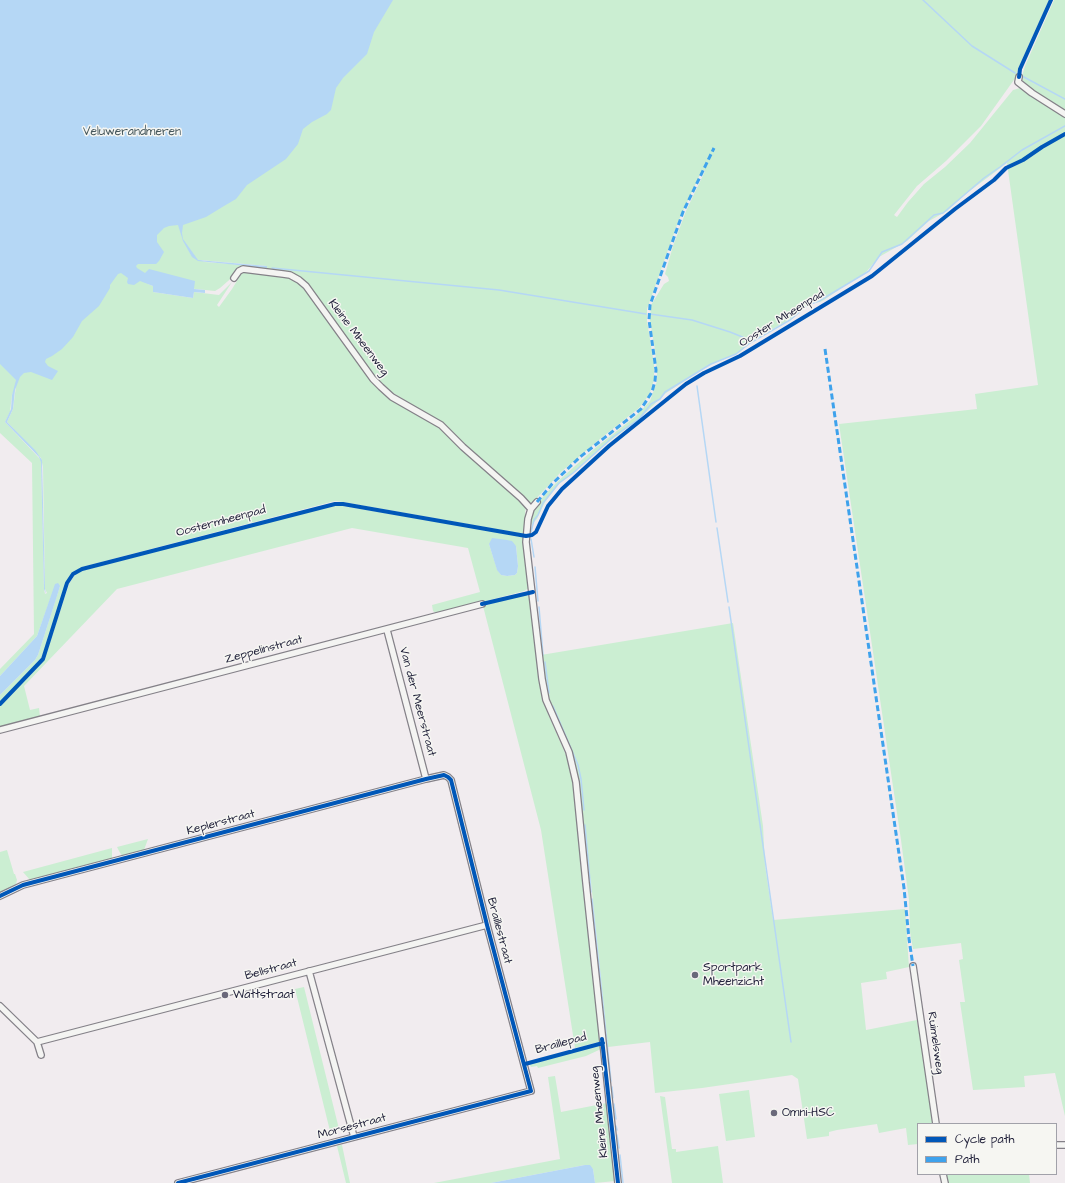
<!DOCTYPE html>
<html>
<head>
<meta charset="utf-8">
<style>
	body { margin:0 }
	#map { position:relative; width:1065px; height:1183px; overflow:hidden; background:#f1ecef; font-family:"Architects Daughter",sans-serif }
	canvas { display:block }
	.legend { position:absolute; left:917px; top:1123px; width:140px; height:52px; box-sizing:border-box; background:#f6f6f2; border:1px solid #a1a1a9; margin:0; padding:5px 7px; list-style:none; font-size:12px; color:#22223b }
	.legend li { display:flex; align-items:center; gap:8px; height:20px }
	.legend b { width:20px; border:1px solid #a1a1a9 }
</style>
</head>
<body>
<div id="map">
<canvas width="1065" height="1183"></canvas>
<ul class="legend">
<li><b style="height:5px;background:#0057b8"></b>Cycle path</li>
<li><b style="height:5px;background:#3ea2ec"></b>Path</li>
</ul>
</div>
<script>
const ctx = document.querySelector('canvas').getContext('2d');
ctx.lineJoin = 'round';
function paint(path, color) { ctx.fillStyle = color; ctx.fill(path, 'evenodd'); }
const toPath = rows => new Path2D(rows.map(r => 'M' + r).join(''));
function trace(path, color, width, dash) { ctx.strokeStyle = color; ctx.lineWidth = width; ctx.lineCap = dash ? 'butt' : 'round'; ctx.setLineDash(dash || []); ctx.stroke(path); }
function write(font, color, halo, rows, align = 'center') {
  ctx.font = font + ' "Architects Daughter",sans-serif'; ctx.lineWidth = 3; ctx.setLineDash([]); ctx.textBaseline = 'middle'; ctx.strokeStyle = halo; ctx.fillStyle = color; for (const [text, x, y, turn = 0] of rows) {
    ctx.save(); ctx.translate(x, y); ctx.rotate((+turn || 0) * Math.PI / 180); ctx.textAlign = isNaN(turn) ? turn : align; if (halo) ctx.strokeText(text, 0, 0); ctx.fillText(text, 0, 0); ctx.restore();
  }
}
paint(toPath([
	[0,0,1049,0,1018,69,1016,77,981,126,946,161,917,186,894,215,897,217,908,202,924,184,945,167,970,143,1013,90,1020,88,1065,116,1065,1116,1055,1073,1024,1076,1025,1087,973,1090,960,1002,965,1002,959,960,963,959,961,943,913,949,910,932,909,900,901,840,839,424,977,409,975,394,1038,385,1007,163,967,193,947,211,929,221,907,241,879,257,867,271,861,276,853,280,824,300,820,302,810,303,792,318,752,341,740,352,708,366,666,393,639,419,606,444,576,471,559,484,545,502,537,519,529,527,534,510,542,498,556,483,594,449,636,416,650,401,657,381,657,372,655,350,650,320,651,305,664,284,669,281,668,277,665,274,673,246,686,211,705,171,702,170,678,222,647,309,647,321,654,364,654,380,649,395,639,408,600,439,561,472,533,502,529,503,511,488,430,416,390,391,378,382,299,277,243,268,220,288,215,291,148,284,153,286,153,292,193,298,194,292,219,295,232,282,217,305,219,307,232,289,243,271,289,277,301,284,375,384,434,422,515,495,526,507,525,513,526,515,524,534,343,502,335,501,82,567,72,573,67,582,42,657,0,702,0,695,35,660,38,655,60,586,51,597,37,636,0,676,0,669,34,634,32,463,0,433],
	[200,260,267,266,267,267,205,262],
	[16,386,13,409,7,422,41,458,43,467,45,589,47,593,45,594,44,589,41,460,5,422,10,412,12,395],
	[1054,0,1065,0,1065,111,1027,86,1023,82,1022,76,1025,66],
	[335,505,343,506,521,536,524,540,529,588,524,591,437,614,433,611,432,605,480,592,468,548,352,528,117,589,24,686,30,710,39,708,40,717,0,727,0,706,40,665,45,657,69,584,76,573,81,571],
	[489,544,516,546,518,566,517,573,515,575,507,576,501,575,497,569],
	[520,595,526,595,530,597,541,692,548,714,569,762,573,781,578,832,600,1040,599,1042,575,1048,541,830,483,606],
	[733,623,763,826,765,865,773,920,905,909,909,967,886,972,887,979,861,983,866,1030,917,1020,934,1124,918,1124,918,1144,908,1145,906,1128,879,1133,877,1124,837,1130,829,1132,829,1136,807,1139,798,1079,792,1075,702,1088,655,1093,650,1042,608,1047,591,882,584,851,579,781,571,753,548,699,541,655],
	[148,839,144,850,122,856,119,851,117,847],
	[112,848,112,858,30,880,23,872],
	[7,850,14,874,15,874,17,880,16,884,0,893,0,852],
	[304,987,339,1129,330,1131,295,989],
	[601,1045,601,1049,586,1056,538,1068,537,1066,531,1067,529,1064],
	[555,1076,561,1112,607,1103,615,1181,595,1183,593,1169,585,1165,491,1183,434,1183,560,1159,548,1077],
	[749,1090,755,1137,726,1141,719,1094],
	[660,1096,665,1097,672,1149,676,1149,676,1152,718,1146,723,1183,672,1183],
	[342,1145,350,1183,346,1183,337,1146],
	[946,1174,1029,1174,1030,1183,947,1183]
]), '#cbeed2');
paint(toPath([
	[0,0,393,0,374,32,367,54,343,78,336,88,331,110,327,114,312,122,303,129,298,144,286,159,247,185,236,199,224,206,206,217,183,225,182,233,183,239,198,260,267,266,267,268,198,261,192,257,183,241,178,225,169,226,164,228,157,235,157,242,164,252,159,261,156,264,138,264,136,266,137,268,145,273,149,269,195,281,194,289,205,290,205,293,194,292,193,298,153,292,153,286,140,281,134,285,128,284,127,282,128,278,121,273,118,274,110,285,110,288,99,306,82,321,73,337,62,349,52,356,46,359,45,362,48,366,58,371,52,380,31,372,24,373,20,377,15,390,13,409,7,422,35,450,42,460,45,589,46,594,44,589,41,462,39,457,5,422,11,409,12,395,16,380,0,364],
	[492,538,507,540,512,541,516,546,518,566,517,573,515,575,507,576,501,575,497,570,489,544],
	[58,583,60,586,57,596,38,655,35,660,0,695,0,676,37,636,55,584],
	[585,1165,590,1165,593,1169,595,1183,491,1183]
]), '#b5d7f5');
trace(toPath([
	[923,0,972,46,1015,73],
	[1022,76,1065,99],
	[272,268,499,290,646,314],
	[650,314,692,320,730,332,745,338,750,343],
	[697,386,716,522],
	[717,528,728,602],
	[531,532,534,520,538,515,543,503,559,483,573,473,613,437,639,419,651,404,660,399,665,392,711,364,736,354,750,343,790,320,808,305,819,301,869,271,882,252,902,244,934,215,943,213,984,178,1000,167,1022,150,1065,126],
	[531,539,534,557],
	[535,567,538,601],
	[539,607,543,655],
	[729,607,791,1042],
	[545,662,549,693],
	[553,706,578,765,581,779,584,810],
	[585,825,591,892],
	[592,899,611,1081],
	[612,1087,613,1098],
	[614,1104,616,1119],
	[616,1126,617,1130],
	[617,1135,619,1148],
	[620,1155,623,1183]
]), '#b5d7f5', 1.5);
const minor = toPath([
	[1019,77,1018,82,1032,93,1065,114],
	[234,278,239,271,243,269,283,274,290,275,299,280,306,286,373,379,381,387,392,397,441,425,463,447,521,498,531,509],
	[537,502,531,509,528,519,526,542,542,679,546,700,569,752,576,782,586,883,618,1183],
	[387,630,426,779],
	[0,730,482,604],
	[0,896,23,885,426,779,444,775,448,777,451,780,487,925,531,1091,178,1183],
	[913,966,936,1124],
	[309,971,354,1137],
	[0,1006,37,1042,41,1055],
	[37,1042,487,925],
	[1056,1145,1065,1145],
	[943,1174,945,1183]
]);
trace(minor, '#848188', 8);
trace(minor, '#f4f4f2', 5.5);
trace(toPath([
	[825,349,904,888,909,939,913,966],
	[537,502,552,484,580,457,641,409,652,392,655,381,656,370,649,320,650,305,683,212,714,148]
]), '#3ea2ec', 3, [6, 3]);
trace(toPath([
	[1019,77,1020,69,1051,0],
	[482,604,533,592],
	[0,704,43,659,67,583,73,574,82,569,335,504,343,504,526,536,532,535,536,532,548,506,562,489,609,446,686,384,704,373,740,356,872,276,955,209,994,180,1006,168,1023,160,1042,147,1065,134],
	[0,896,23,885,426,779,444,775,448,777,451,780,487,925,531,1091,178,1183],
	[602,1039,618,1183],
	[525,1064,603,1043]
]), '#0057b8', 4);
for (const [x, y, r, color] of [
	[695,975,4,"#6a697a"],
	[225,995,4,"#6a697a"],
	[774,1113,4,"#6a697a"]
]) { const dot = new Path2D(); dot.arc(x, y, r, 0, 2 * Math.PI); ctx.fillStyle = color; ctx.fill(dot); trace(dot, '#f6f6f2', 1.5); }
write('12px', '#44565b', '#f6f6f2', [
	["Veluwerandmeren",132,132]
]);
write('12px', '#22223b', '#f6f6f2', [
	["Ooster Mheenpad",782,319,-32],
	["Kleine Mheenweg",358,338,53],
	["Oostermheenpad",221,522,-15],
	["Zeppelinstraat",264,650,-15],
	["Van der Meerstraat",417,702,75],
	["Keplerstraat",221,823,-15],
	["Braillestraat",499,931,75],
	["Bellstraat",271,970,-15],
	["Ruimelsweg",935,1043,82],
	["Braillepad",561,1044,-15],
	["Kleine Mheenweg",600,1112,-96],
	["Morsestraat",352,1127,-15]
]);
write('12px', '#22223b', '#f6f6f2', [
	["Sportpark",703,968],
	["Mheenzicht",703,982],
	["Wattstraat",233,995],
	["Omni-HSC",782,1113]
], 'left');
</script>
</body>
</html>
